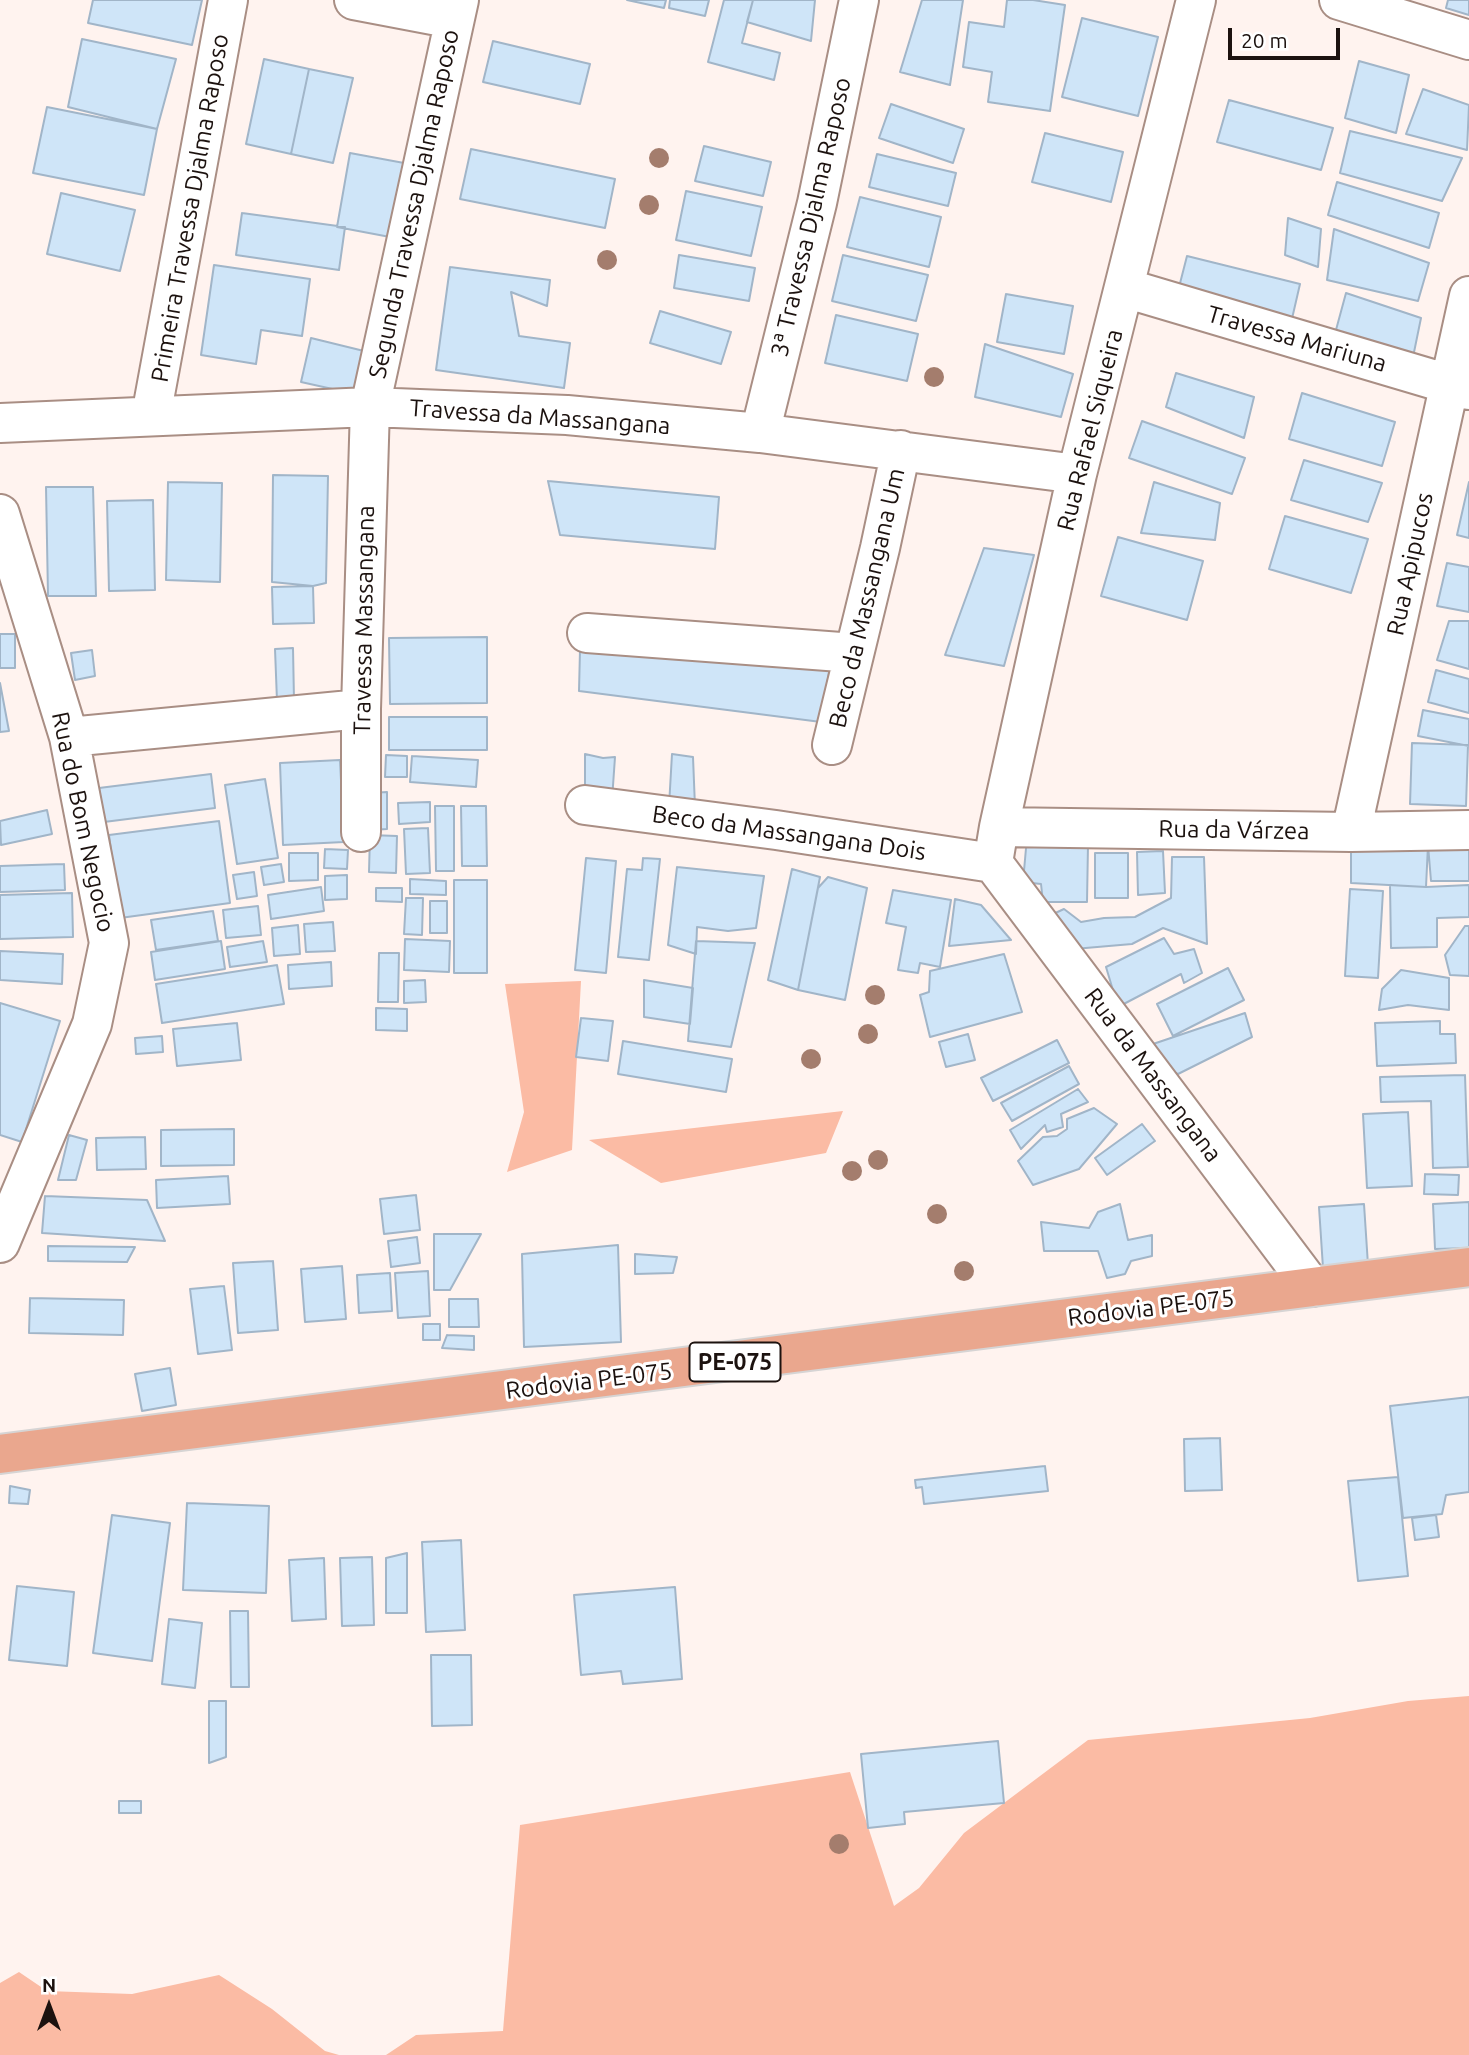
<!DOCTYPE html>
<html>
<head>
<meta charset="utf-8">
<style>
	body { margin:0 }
	#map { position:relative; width:1469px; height:2055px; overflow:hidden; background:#fff3ef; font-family:Ubuntu,sans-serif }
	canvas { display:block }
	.north { position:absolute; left:14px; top:1971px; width:70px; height:70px; -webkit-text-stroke:5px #fff; paint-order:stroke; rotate:0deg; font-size:19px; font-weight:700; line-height:28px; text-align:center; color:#1c120f }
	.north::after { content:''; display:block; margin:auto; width:24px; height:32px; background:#1c120f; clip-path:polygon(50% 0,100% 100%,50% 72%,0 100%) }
	.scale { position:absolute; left:1228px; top:28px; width:112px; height:32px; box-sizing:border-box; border:4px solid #1c120f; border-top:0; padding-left:9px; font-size:21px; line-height:24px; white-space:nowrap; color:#1c120f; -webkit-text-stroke:5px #fff; paint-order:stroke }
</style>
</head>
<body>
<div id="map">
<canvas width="1469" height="2055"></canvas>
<div class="north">N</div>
<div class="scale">20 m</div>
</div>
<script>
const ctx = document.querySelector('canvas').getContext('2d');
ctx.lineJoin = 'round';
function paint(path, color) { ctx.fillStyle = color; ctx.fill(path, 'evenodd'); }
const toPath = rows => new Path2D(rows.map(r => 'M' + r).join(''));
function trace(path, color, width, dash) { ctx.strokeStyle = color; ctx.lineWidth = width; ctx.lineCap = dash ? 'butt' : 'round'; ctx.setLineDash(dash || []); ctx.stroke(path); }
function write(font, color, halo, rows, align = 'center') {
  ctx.font = font + ' Ubuntu,sans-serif'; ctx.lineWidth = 6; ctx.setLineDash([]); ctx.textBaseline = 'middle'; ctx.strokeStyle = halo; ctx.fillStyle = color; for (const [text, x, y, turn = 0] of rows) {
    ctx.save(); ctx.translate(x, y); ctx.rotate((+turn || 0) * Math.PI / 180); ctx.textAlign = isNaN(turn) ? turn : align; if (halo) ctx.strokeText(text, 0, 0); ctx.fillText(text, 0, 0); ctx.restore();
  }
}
paint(toPath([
	[581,981,572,1150,507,1172,524,1112,505,984],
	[843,1111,826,1153,661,1183,589,1140],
	[1469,1696,1469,2055,386,2055,416,2035,503,2031,520,1825,850,1772,894,1906,919,1888,964,1833,1088,1740,1310,1718,1408,1701],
	[19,1972,47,1991,132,1994,219,1975,272,2009,325,2051,339,2055,0,2055,0,1983]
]), '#fbbba4');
const building = toPath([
	[93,0,202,0,192,45,88,23,93,0],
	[627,0,666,0,664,8,627,0],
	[670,0,709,0,705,16,669,8,670,0],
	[724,0,753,0,742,43,780,53,774,80,708,62,724,0],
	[753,0,815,0,811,41,747,22,753,0],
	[922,0,963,0,950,85,900,72,922,0],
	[1007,0,1033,0,1065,5,1050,111,988,102,992,72,963,67,969,22,1004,27,1007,0],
	[1448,0,1469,0,1469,15,1446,8,1448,0],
	[1082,18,1158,37,1138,116,1062,97,1082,18],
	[82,39,176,59,157,129,68,107,82,39],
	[493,41,590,64,580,104,483,82,493,41],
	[264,59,309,69,291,154,246,144,264,59],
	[1359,61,1409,75,1396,133,1345,118,1359,61],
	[309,69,353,78,333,163,291,154,309,69],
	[1423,89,1469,105,1467,150,1406,134,1423,89],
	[1229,100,1333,128,1321,170,1217,142,1229,100],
	[891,104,964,129,953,163,879,138,891,104],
	[47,107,157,129,144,195,33,173,47,107],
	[1350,131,1462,158,1442,201,1340,173,1350,131],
	[1045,133,1123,152,1111,202,1032,182,1045,133],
	[704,146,771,162,763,196,695,181,704,146],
	[471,149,615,179,605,228,460,199,471,149],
	[350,153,404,163,390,237,337,227,350,153],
	[877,154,956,173,948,206,869,187,877,154],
	[1337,182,1439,213,1429,248,1328,215,1337,182],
	[686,191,762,207,751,256,676,240,686,191],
	[61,193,135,210,120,271,47,254,61,193],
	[860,197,941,217,929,267,847,247,860,197],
	[242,213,345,227,339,270,236,255,242,213],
	[1288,218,1321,229,1318,267,1285,255,1288,218],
	[1334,229,1429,263,1418,301,1327,280,1334,229],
	[679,255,755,268,749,301,674,288,679,255],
	[843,255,928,275,916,321,832,301,843,255],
	[1187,256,1300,284,1291,323,1177,295,1187,256],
	[214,265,310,279,302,336,261,330,256,364,201,355,214,265],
	[450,267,550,280,547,306,511,292,519,336,570,343,564,388,436,370,450,267],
	[1346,293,1421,318,1412,362,1333,341,1346,293],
	[1006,294,1073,306,1064,354,997,342,1006,294],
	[660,311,731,332,721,364,650,343,660,311],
	[836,315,918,334,907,381,825,363,836,315],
	[311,338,364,351,355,394,301,382,311,338],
	[985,344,1073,374,1061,417,975,397,985,344],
	[1176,373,1254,397,1244,438,1166,407,1176,373],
	[1302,393,1395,422,1382,466,1289,439,1302,393],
	[1142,421,1245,458,1232,494,1129,458,1142,421],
	[1304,460,1382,483,1368,522,1291,500,1304,460],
	[273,475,328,476,326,583,313,586,272,582,273,475],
	[548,481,719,497,715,549,560,535,548,481],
	[168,482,222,483,220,582,166,580,168,482],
	[1154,482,1220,503,1215,540,1141,533,1154,482],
	[1469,482,1469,538,1457,535,1469,482],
	[46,487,93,487,96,596,48,596,46,487],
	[153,500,155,590,109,591,107,501,153,500],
	[1285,516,1368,539,1351,593,1269,569,1285,516],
	[1118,537,1203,561,1187,620,1101,596,1118,537],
	[984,548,1034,555,1004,666,945,655,984,548],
	[1447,563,1469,567,1469,612,1437,606,1447,563],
	[313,586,314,623,273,624,272,587,313,586],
	[1449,621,1469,621,1469,669,1437,660,1449,621],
	[0,634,15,634,15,668,0,668,0,634],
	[487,637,487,703,390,704,389,638,487,637],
	[293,648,294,700,277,701,275,649,293,648],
	[92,650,95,676,75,680,71,653,92,650],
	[580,650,831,660,821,722,579,691,580,650],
	[1436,670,1469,679,1469,713,1428,702,1436,670],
	[0,683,9,731,0,732,0,683],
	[1423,710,1469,719,1469,746,1418,736,1423,710],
	[389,717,487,717,487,750,389,750,389,717],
	[1412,743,1468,745,1466,806,1410,804,1412,743],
	[585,754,603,758,615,757,612,800,585,805,585,754],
	[672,754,693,757,695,807,669,806,672,754],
	[386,755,407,756,407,777,385,777,386,755],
	[412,756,478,760,476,787,410,782,412,756],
	[340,760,344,842,283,845,280,763,340,760],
	[211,774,215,808,104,822,99,788,211,774],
	[265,779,278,858,237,864,225,785,265,779],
	[387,792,387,829,372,830,371,793,387,792],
	[430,802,430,822,399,824,398,803,430,802],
	[435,806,454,806,454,871,436,871,435,806],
	[461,806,486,806,487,866,462,866,461,806],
	[47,810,52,834,1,845,0,821,47,810],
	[219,821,230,903,120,918,109,835,219,821],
	[428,828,430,873,406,874,404,829,428,828],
	[1351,832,1428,845,1426,887,1351,883,1351,832],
	[370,835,397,836,396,873,369,872,370,835],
	[1027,837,1088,845,1087,902,1043,902,1041,884,1023,882,1027,837],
	[1469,843,1469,881,1431,881,1428,845,1469,843],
	[325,849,348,850,347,869,324,868,325,849],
	[1163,851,1165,893,1138,895,1137,852,1163,851],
	[289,853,318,853,318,880,289,881,289,853],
	[1095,853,1128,853,1128,898,1095,898,1095,853],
	[1172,857,1204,857,1207,944,1163,928,1132,944,1074,949,1051,915,1064,909,1081,922,1104,918,1135,917,1171,898,1172,857],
	[586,858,616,861,606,973,575,970,586,858],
	[643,858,660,859,649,960,618,957,627,869,642,870,643,858],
	[64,864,65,890,0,892,0,866,64,864],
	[281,864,284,882,264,885,261,867,281,864],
	[677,867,764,876,756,928,728,931,697,927,696,954,668,945,677,867],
	[792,869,820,877,798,990,768,980,792,869],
	[254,872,257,896,237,899,233,875,254,872],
	[347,875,347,899,325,900,325,876,347,875],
	[828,877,867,888,845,1000,798,990,818,888,828,877],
	[410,879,446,881,446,895,410,894,410,879],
	[454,880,487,880,487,973,454,973,454,880],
	[1390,885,1426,887,1469,885,1469,917,1437,918,1437,947,1391,948,1390,885],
	[321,887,324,911,271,919,268,895,321,887],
	[376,888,402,888,402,902,376,901,376,888],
	[1350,889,1383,891,1378,978,1345,976,1350,889],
	[893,890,951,900,940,967,920,963,918,973,898,970,906,927,886,923,893,890],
	[72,893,73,937,0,939,0,895,72,893],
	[406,898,423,898,422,935,404,934,406,898],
	[955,899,981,905,1011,940,949,946,955,899],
	[430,901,447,901,447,933,430,933,430,901],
	[258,906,261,935,226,938,223,910,258,906],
	[213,911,218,941,156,950,151,920,213,911],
	[333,922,335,951,306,952,304,924,333,922],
	[298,925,300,954,274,956,272,928,298,925],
	[1465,926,1469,926,1469,976,1450,975,1445,955,1465,926],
	[1164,938,1174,954,1194,949,1202,973,1184,983,1181,974,1118,1007,1106,967,1164,938],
	[405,939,450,941,449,972,404,970,405,939],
	[221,941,225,969,155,980,151,952,221,941],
	[263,941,267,962,230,967,227,947,263,941],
	[696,941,755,943,731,1047,688,1041,696,941],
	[0,951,63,954,62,984,0,980,0,951],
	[379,953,399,953,398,1002,378,1002,379,953],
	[1004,954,1022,1012,930,1037,920,995,929,992,930,971,1004,954],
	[331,962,332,986,289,989,288,965,331,962],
	[277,965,284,1004,162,1023,156,984,277,965],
	[1228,968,1244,1000,1173,1036,1157,1004,1228,968],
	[1401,970,1449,978,1449,1010,1408,1005,1379,1010,1382,989,1401,970],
	[425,980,426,1002,404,1003,404,981,425,980],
	[644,980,693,988,690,1024,644,1017,644,980],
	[0,1003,60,1021,22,1142,0,1135,0,1003],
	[376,1008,407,1009,407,1031,376,1030,376,1008],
	[1245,1013,1252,1037,1178,1074,1155,1061,1153,1044,1245,1013],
	[581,1018,613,1021,608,1061,576,1057,581,1018],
	[1440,1021,1440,1034,1455,1034,1456,1063,1377,1066,1375,1023,1440,1021],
	[237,1023,241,1060,177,1066,173,1029,237,1023],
	[968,1034,975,1060,946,1067,939,1042,968,1034],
	[162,1036,163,1052,136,1054,135,1038,162,1036],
	[1057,1040,1069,1063,993,1101,981,1078,1057,1040],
	[623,1041,732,1059,726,1092,618,1074,623,1041],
	[1069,1066,1079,1084,1012,1121,1001,1103,1069,1066],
	[1465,1075,1468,1167,1433,1168,1431,1101,1381,1102,1380,1077,1465,1075],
	[1078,1089,1088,1102,1061,1114,1063,1127,1047,1132,1045,1125,1021,1149,1010,1130,1078,1089],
	[1094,1108,1117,1124,1079,1169,1033,1185,1018,1161,1043,1137,1057,1136,1067,1129,1067,1119,1094,1108],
	[1408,1112,1412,1186,1367,1188,1363,1114,1408,1112],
	[1142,1124,1155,1141,1107,1175,1095,1158,1142,1124],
	[234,1129,234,1165,161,1166,161,1130,234,1129],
	[69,1135,87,1140,76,1180,58,1180,69,1135],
	[145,1137,146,1169,97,1170,96,1138,145,1137],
	[1425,1174,1459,1175,1458,1195,1424,1194,1425,1174],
	[228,1176,230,1204,157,1208,156,1180,228,1176],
	[416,1195,420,1230,384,1234,380,1199,416,1195],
	[45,1196,147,1200,165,1241,42,1233,45,1196],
	[1469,1202,1469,1248,1435,1249,1433,1204,1469,1202],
	[1120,1204,1128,1240,1152,1235,1152,1256,1131,1261,1125,1274,1107,1278,1098,1251,1044,1251,1041,1222,1089,1228,1098,1212,1120,1204],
	[1364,1204,1368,1265,1323,1268,1319,1207,1364,1204],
	[434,1234,481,1234,450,1290,434,1290,434,1234],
	[417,1237,420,1263,391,1267,388,1241,417,1237],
	[618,1245,621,1342,524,1347,522,1254,618,1245],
	[48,1246,135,1247,127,1262,48,1261,48,1246],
	[635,1254,677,1257,673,1273,635,1274,635,1254],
	[273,1261,278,1330,238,1333,233,1263,273,1261],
	[342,1266,346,1319,305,1322,301,1269,342,1266],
	[428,1271,430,1316,398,1318,395,1273,428,1271],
	[390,1273,392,1311,359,1313,357,1275,390,1273],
	[224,1286,232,1350,198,1354,190,1289,224,1286],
	[30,1298,124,1300,123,1335,29,1333,30,1298],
	[449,1299,478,1299,479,1327,449,1327,449,1299],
	[423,1324,440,1324,440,1340,423,1340,423,1324],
	[447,1335,474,1336,474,1350,442,1348,447,1335],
	[170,1368,176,1405,142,1411,135,1374,170,1368],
	[1469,1397,1469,1492,1446,1495,1442,1514,1403,1518,1390,1406,1469,1397],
	[1220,1438,1222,1490,1185,1491,1184,1439,1220,1438],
	[1045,1466,1048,1491,924,1504,922,1487,916,1488,915,1480,1045,1466],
	[1398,1477,1408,1576,1358,1581,1348,1481,1398,1477],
	[10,1486,30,1490,28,1504,9,1503,10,1486],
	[187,1503,269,1506,266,1593,183,1590,187,1503],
	[112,1515,170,1523,152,1661,93,1653,112,1515],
	[1436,1515,1439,1537,1415,1540,1412,1518,1436,1515],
	[461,1540,465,1630,426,1632,422,1542,461,1540],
	[407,1553,407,1613,386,1613,386,1558,407,1553],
	[372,1557,374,1625,342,1626,340,1558,372,1557],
	[324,1558,326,1619,292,1621,289,1560,324,1558],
	[17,1586,74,1592,67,1666,9,1660,17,1586],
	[675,1587,682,1679,623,1684,621,1671,581,1675,574,1595,675,1587],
	[230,1611,248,1611,249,1687,231,1687,230,1611],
	[169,1619,202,1623,195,1688,162,1684,169,1619],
	[431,1655,471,1655,472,1725,432,1726,431,1655],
	[209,1701,226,1701,226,1757,209,1763,209,1701],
	[998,1741,1004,1803,904,1812,905,1824,868,1828,861,1754,998,1741],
	[119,1801,141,1801,141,1813,119,1813,119,1801]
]);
paint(building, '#cfe5f8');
trace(building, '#a1b5c8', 2);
const street = toPath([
	[354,0,454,19],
	[1339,0,1469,40],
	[1125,288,1469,390],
	[151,416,228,0],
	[0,423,370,407,567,415,760,433,1077,474],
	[760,433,817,203,859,0],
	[0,514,69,737,109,943,92,1024,0,1243],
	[587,633,854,653],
	[69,737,361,709],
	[832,745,880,548,901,450],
	[585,805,776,830,993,863],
	[999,827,1351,832,1469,830],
	[361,832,361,709,370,407,459,0],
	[1351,832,1469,296],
	[993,863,999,827,1077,474,1196,0],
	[993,863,1312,1287]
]);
const primary = toPath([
	[0,1454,1469,1267]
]);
trace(street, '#a98e84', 42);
trace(primary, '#d6d4d4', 42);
trace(street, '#fff', 38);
trace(primary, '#eaa78e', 38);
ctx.fillStyle = '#a47d6d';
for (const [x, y] of [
	[659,158],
	[649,205],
	[607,260],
	[934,377],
	[875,995],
	[868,1034],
	[811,1059],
	[878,1160],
	[852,1171],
	[937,1214],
	[964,1271],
	[839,1844]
]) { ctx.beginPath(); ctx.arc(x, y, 10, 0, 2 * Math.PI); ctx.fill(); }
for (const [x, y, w] of [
	[735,1362,91]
]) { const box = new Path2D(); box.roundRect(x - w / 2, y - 19.5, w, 39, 5); ctx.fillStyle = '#fff'; ctx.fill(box); trace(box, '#1c120f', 2); }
write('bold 23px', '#1c120f', null, [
	["PE-075",735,1362]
]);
write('24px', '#1c120f', '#fff', [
	["Segunda Travessa Djalma Raposo",414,204,-78],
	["Primeira Travessa Djalma Raposo",190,208,-80],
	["3ª Travessa Djalma Raposo",811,217,-77],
	["Travessa Mariuna",1297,339,16],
	["Travessa da Massangana",540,417,4],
	["Rua Rafael Siqueira",1090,430,-76],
	["Rua Apipucos",1410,564,-78],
	["Beco da Massangana Um",867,598,-77],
	["Travessa Massangana",364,620,-89],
	["Rua do Bom Negocio",83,822,78],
	["Rua da Várzea",1234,830,1],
	["Beco da Massangana Dois",789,833,8],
	["Rua da Massangana",1153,1075,53],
	["Rodovia PE-075",1151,1308,-7],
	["Rodovia PE-075",589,1381,-7]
]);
</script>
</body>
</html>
